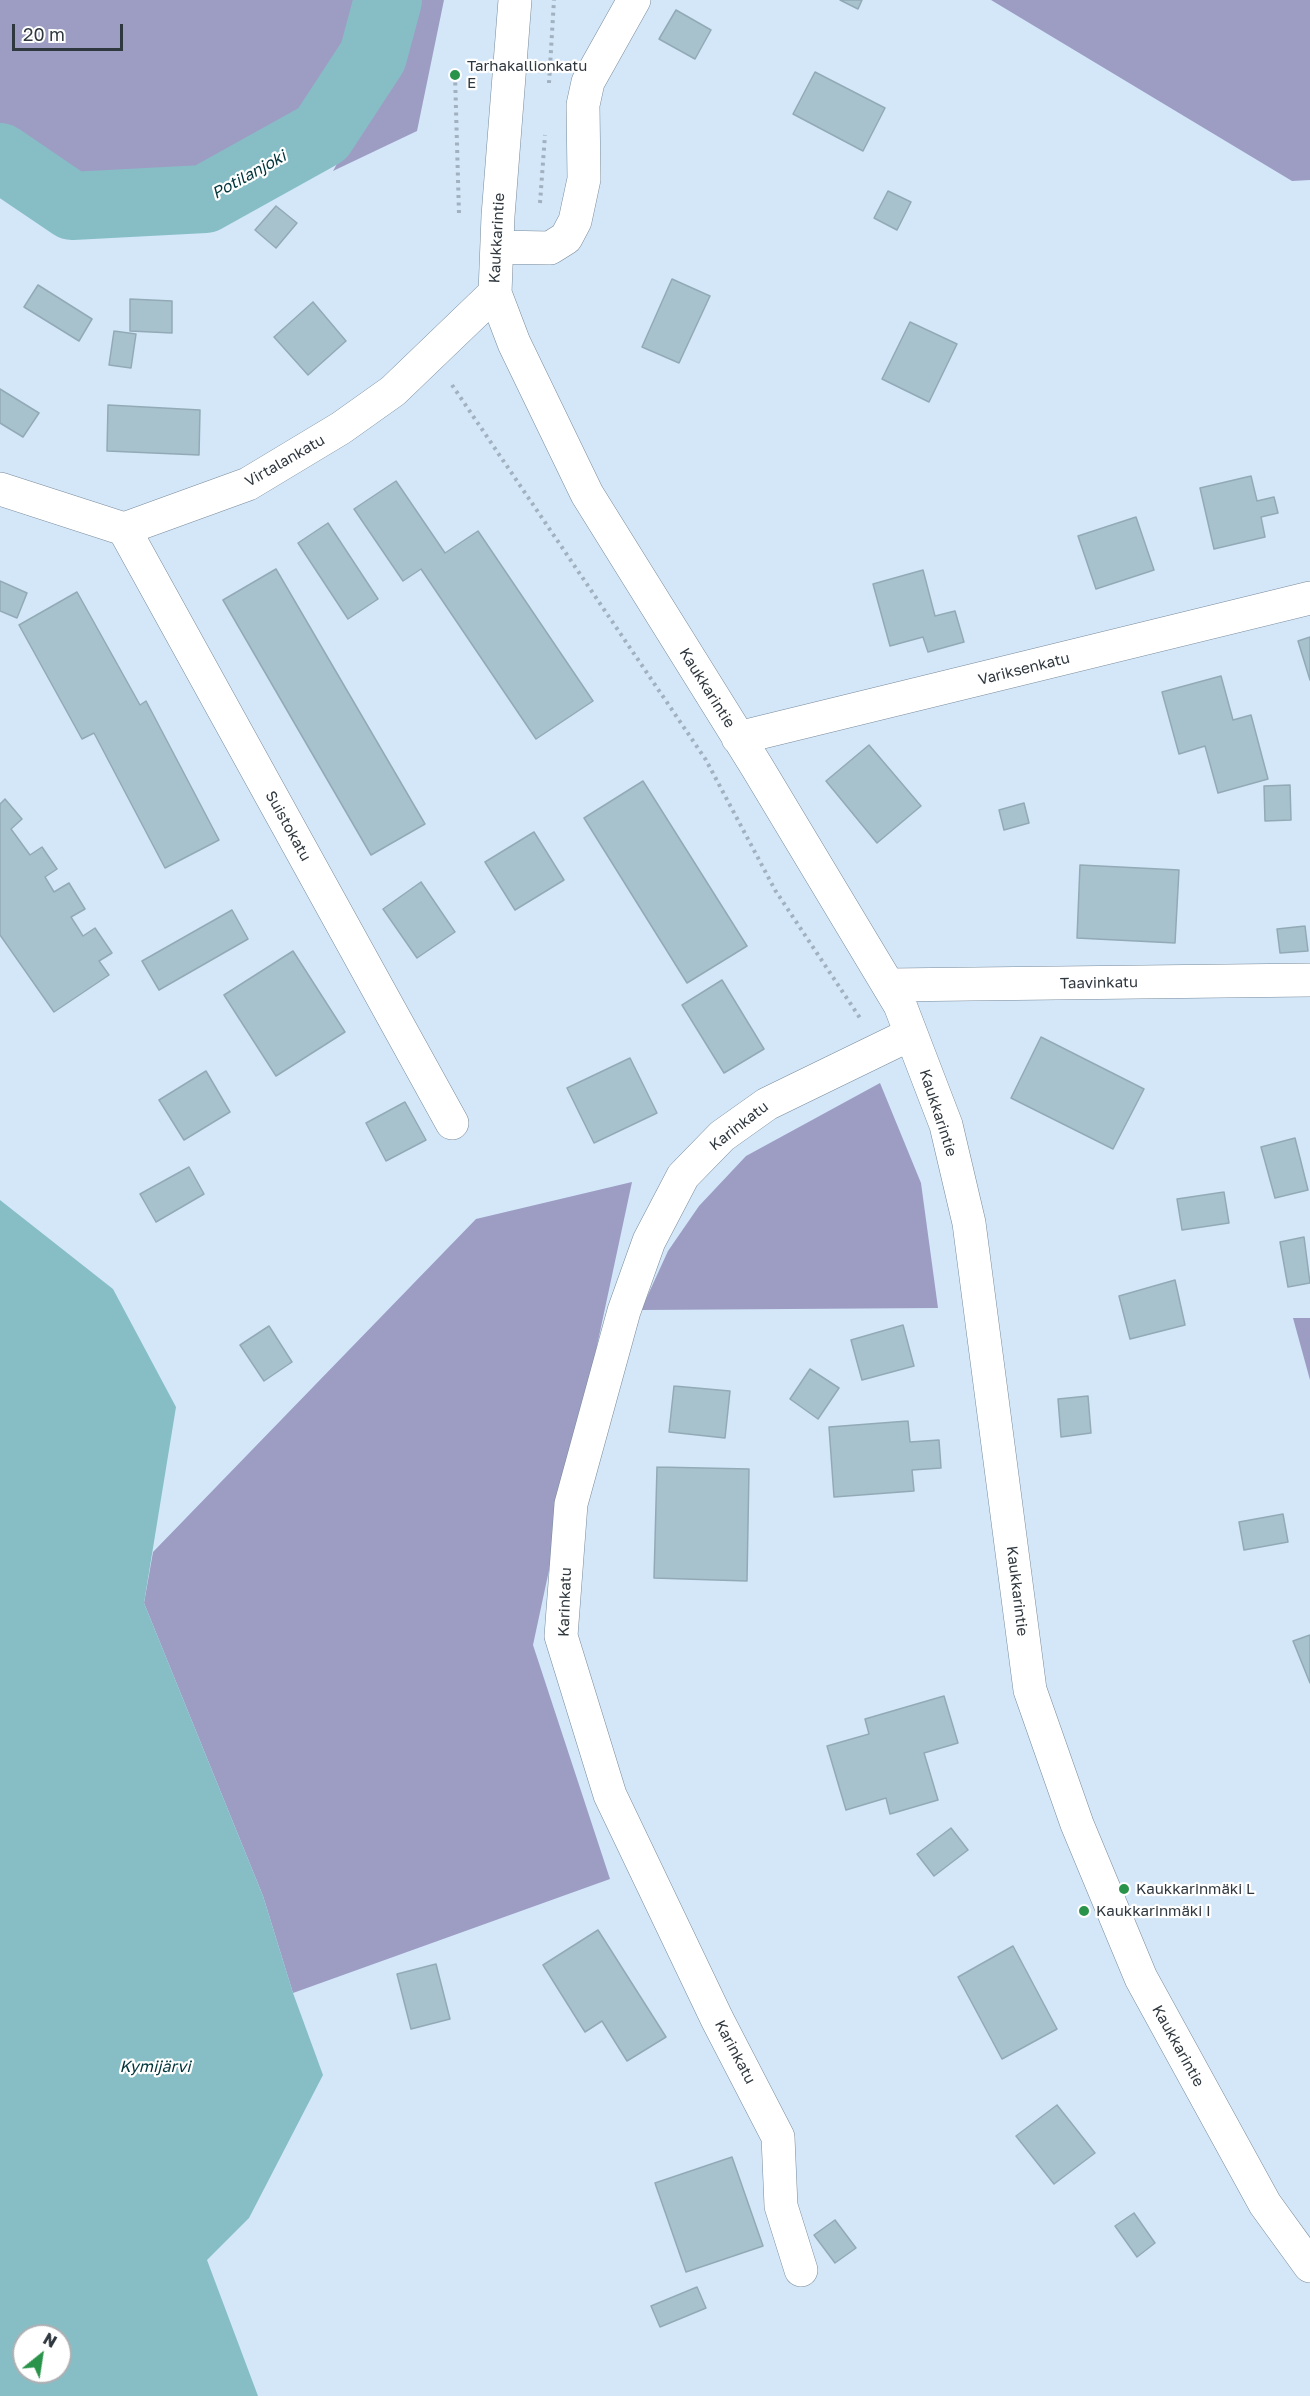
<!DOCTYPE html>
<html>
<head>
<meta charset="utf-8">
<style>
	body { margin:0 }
	#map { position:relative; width:1310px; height:2396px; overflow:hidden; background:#d3e7f9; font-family:"Golos Text",sans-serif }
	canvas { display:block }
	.north { position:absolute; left:12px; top:2324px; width:60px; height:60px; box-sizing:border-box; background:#fff; border:2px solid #acafb2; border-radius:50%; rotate:30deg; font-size:16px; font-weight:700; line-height:24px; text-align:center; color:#30383f }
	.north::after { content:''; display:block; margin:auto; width:21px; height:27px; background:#2a934a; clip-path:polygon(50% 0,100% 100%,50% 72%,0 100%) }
	.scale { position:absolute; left:12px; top:24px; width:111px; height:27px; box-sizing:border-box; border:3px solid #30383f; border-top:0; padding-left:8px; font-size:18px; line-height:21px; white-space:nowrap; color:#30383f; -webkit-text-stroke:4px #fff; paint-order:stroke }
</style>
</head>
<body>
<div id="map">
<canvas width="1310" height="2396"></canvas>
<div class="north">N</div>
<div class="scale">20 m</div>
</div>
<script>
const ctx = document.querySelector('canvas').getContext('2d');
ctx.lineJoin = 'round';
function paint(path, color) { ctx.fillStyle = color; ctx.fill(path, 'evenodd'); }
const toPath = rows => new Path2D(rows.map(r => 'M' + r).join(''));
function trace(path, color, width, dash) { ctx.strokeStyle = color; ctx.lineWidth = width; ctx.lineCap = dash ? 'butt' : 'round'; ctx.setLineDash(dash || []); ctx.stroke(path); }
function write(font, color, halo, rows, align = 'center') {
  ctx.font = font + ' "Golos Text",sans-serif'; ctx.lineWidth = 4.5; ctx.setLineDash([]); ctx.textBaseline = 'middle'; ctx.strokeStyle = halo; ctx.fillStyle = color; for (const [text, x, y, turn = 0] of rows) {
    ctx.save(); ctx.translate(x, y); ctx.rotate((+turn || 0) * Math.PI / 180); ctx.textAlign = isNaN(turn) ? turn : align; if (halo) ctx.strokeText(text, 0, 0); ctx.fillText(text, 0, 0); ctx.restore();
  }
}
paint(toPath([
	[0,0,355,0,348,56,301,119,202,170,69,175,0,125],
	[411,0,444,0,417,131,333,171,408,35],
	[991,0,1310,0,1310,180,1292,181],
	[880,1083,921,1183,938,1308,641,1310,668,1251,699,1206,746,1156],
	[632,1182,533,1645,610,1879,293,1993,263,1896,144,1603,153,1552,476,1219],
	[1293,1318,1310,1318,1310,1380]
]), '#9d9dc4');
paint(toPath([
	[0,1200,113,1289,176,1407,144,1603,263,1896,293,1993,323,2075,249,2218,207,2260,258,2396,0,2396],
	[24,2336,60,2336,60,2372,24,2372]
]), '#87bec6');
trace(toPath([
	[0,157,72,206,205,199,322,134,373,56,388,0]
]), '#87bec6', 68);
const building = toPath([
	[840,0,862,0,858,9,840,0],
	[676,10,711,30,695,59,659,39,676,10],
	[815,72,885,108,863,151,793,114,815,72],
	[888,191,911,202,897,230,874,218,888,191],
	[276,206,297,223,276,248,255,230,276,206],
	[672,279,710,296,679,363,642,347,672,279],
	[38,285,92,319,79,341,24,307,38,285],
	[130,299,172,301,172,333,130,331,130,299],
	[313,302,346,341,308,375,274,337,313,302],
	[910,322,957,344,929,402,882,379,910,322],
	[114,331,136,334,131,368,109,365,114,331],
	[0,389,39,413,23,437,0,423,0,389],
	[108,405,200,410,199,455,107,451,108,405],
	[1251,476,1257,501,1274,497,1278,513,1261,517,1265,537,1214,549,1200,488,1251,476],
	[396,481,445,553,478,531,593,701,536,739,421,569,403,581,354,509,396,481],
	[1136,517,1154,570,1096,589,1078,536,1136,517],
	[328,523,378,599,348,619,298,543,328,523],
	[276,569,425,824,371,855,223,600,276,569],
	[923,570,935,616,955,611,964,642,928,652,923,637,890,646,873,584,923,570],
	[0,581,27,593,17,618,0,611,0,581],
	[77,592,140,705,146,701,219,840,165,868,94,733,82,739,19,625,77,592],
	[1310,637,1310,680,1298,641,1310,637],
	[1221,676,1233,720,1251,715,1268,779,1218,793,1205,746,1179,754,1162,692,1221,676],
	[869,745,921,806,877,843,826,781,869,745],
	[643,781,747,946,687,983,584,818,643,781],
	[1290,785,1291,820,1265,821,1264,786,1290,785],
	[5,799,22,819,11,829,30,855,42,847,57,869,45,877,54,892,69,883,85,909,71,917,83,936,95,928,112,953,99,961,109,975,54,1012,0,935,0,804,5,799],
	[1024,803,1029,823,1004,830,999,810,1024,803],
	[534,832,564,880,515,910,485,862,534,832],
	[1080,865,1179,870,1175,943,1077,938,1080,865],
	[421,882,455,932,417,958,383,909,421,882],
	[232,910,248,939,159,990,142,961,232,910],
	[1305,926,1308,951,1280,953,1277,929,1305,926],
	[293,951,345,1032,276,1076,224,995,293,951],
	[722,980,764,1049,724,1073,682,1005,722,980],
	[1041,1037,1144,1089,1113,1149,1011,1098,1041,1037],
	[630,1058,657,1113,594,1143,567,1088,630,1058],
	[206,1071,230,1112,184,1140,159,1100,206,1071],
	[405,1102,426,1140,386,1161,366,1123,405,1102],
	[1295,1138,1308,1190,1275,1198,1261,1147,1295,1138],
	[189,1167,204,1194,156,1222,140,1194,189,1167],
	[1224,1192,1229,1223,1182,1230,1177,1199,1224,1192],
	[1304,1237,1310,1283,1288,1287,1280,1242,1304,1237],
	[1175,1280,1185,1325,1130,1339,1119,1296,1175,1280],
	[903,1325,914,1366,862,1380,851,1340,903,1325],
	[269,1326,292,1362,264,1381,240,1345,269,1326],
	[810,1369,839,1388,818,1419,790,1399,810,1369],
	[674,1386,730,1391,725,1438,669,1432,674,1386],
	[1088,1396,1091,1433,1061,1437,1058,1399,1088,1396],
	[908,1421,910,1442,939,1440,941,1468,912,1470,914,1491,834,1497,829,1427,908,1421],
	[657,1467,749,1469,747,1581,654,1578,657,1467],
	[1283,1514,1288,1542,1244,1550,1239,1522,1283,1514],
	[1310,1635,1310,1683,1293,1641,1310,1635],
	[944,1696,958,1743,924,1753,938,1800,890,1814,886,1798,846,1810,827,1746,869,1734,865,1719,944,1696],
	[951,1828,968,1850,934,1876,917,1854,951,1828],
	[598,1930,666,2037,627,2061,602,2021,585,2032,543,1965,598,1930],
	[1013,1946,1057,2029,1002,2059,958,1977,1013,1946],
	[436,1964,450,2019,411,2029,397,1974,436,1964],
	[1057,2105,1095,2153,1054,2184,1016,2136,1057,2105],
	[732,2157,763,2246,686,2272,655,2183,732,2157],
	[1134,2213,1155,2243,1137,2257,1115,2226,1134,2213],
	[835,2220,856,2248,835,2263,814,2235,835,2220],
	[697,2287,706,2308,660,2327,651,2306,697,2287]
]);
paint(building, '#a8c2cd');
trace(building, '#92aab6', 1.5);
const minor = toPath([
	[515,0,498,216,495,293,514,343,587,494,757,767,900,1005,946,1125,969,1223,1030,1690,1077,1824,1141,1978,1265,2204,1310,2266],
	[497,247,550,248,566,238,575,221,584,179,583,105,588,82,634,0],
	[0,489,124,529,248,484,341,428,393,391,495,293],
	[124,529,452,1123],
	[738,738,1310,598],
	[889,985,1310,980],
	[801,2270,781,2206,778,2137,717,2019,610,1795,561,1636,571,1504,624,1311,649,1241,683,1176,722,1136,767,1104,911,1034]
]);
trace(minor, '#788a9a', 34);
trace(toPath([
	[455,75,459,214],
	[549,83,554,0],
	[540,203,545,135],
	[452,385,706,760,775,890,860,1018]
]), '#a1b1c0', 4, [3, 4.5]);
trace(minor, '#fff', 33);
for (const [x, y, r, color] of [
	[455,75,6,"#2a934a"],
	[1124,1889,6,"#2a934a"],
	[1084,1911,6,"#2a934a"]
]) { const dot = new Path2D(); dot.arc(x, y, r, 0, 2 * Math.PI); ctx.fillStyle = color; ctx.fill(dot); trace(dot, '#fff', 2); }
write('15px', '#30383f', '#fff', [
	["Tarhakallionkatu",467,66],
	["E",467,83],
	["Kaukkarinmäki L",1136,1889],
	["Kaukkarinmäki I",1096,1911]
], 'left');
write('15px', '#30383f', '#fff', [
	["Kaukkarintie",497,238,-87],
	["Virtalankatu",285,461,-30],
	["Variksenkatu",1024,669,-14],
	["Kaukkarintie",707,688,58],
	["Suistokatu",288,826,61],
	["Taavinkatu",1099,983,-1],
	["Kaukkarintie",938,1113,72],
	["Karinkatu",739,1126,-38],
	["Kaukkarintie",1017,1591,83],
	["Karinkatu",565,1602,-88],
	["Kaukkarintie",1178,2046,61],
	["Karinkatu",735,2052,62]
]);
write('italic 16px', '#00353b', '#fff', [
	["Potilanjoki",249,175,-29],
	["Kymijärvi",155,2067]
]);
</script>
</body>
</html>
